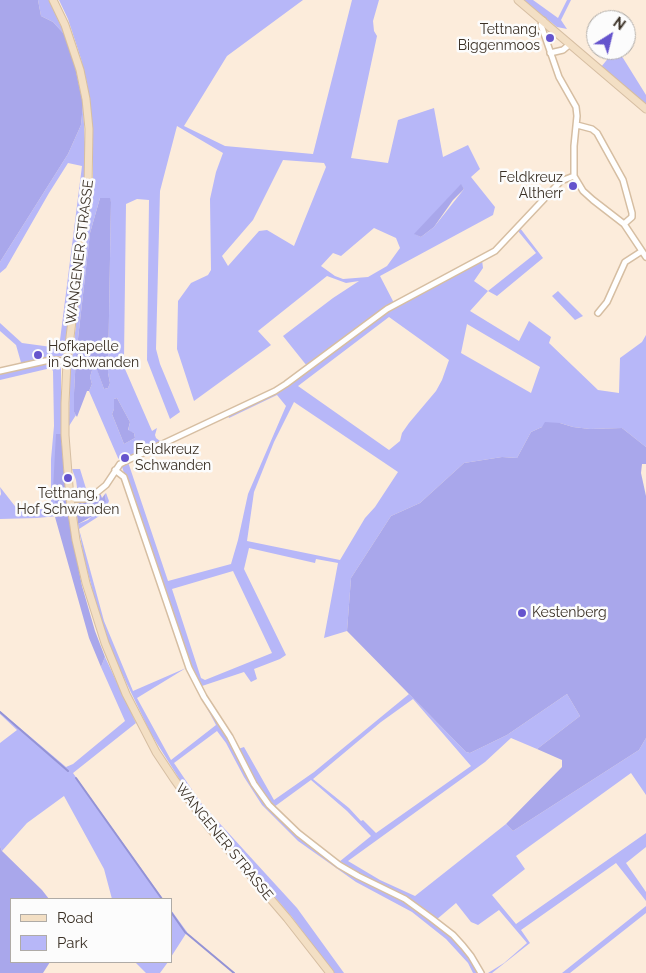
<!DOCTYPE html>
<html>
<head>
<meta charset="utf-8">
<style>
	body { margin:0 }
	#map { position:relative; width:646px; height:973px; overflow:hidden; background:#fcecdb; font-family:Raleway,sans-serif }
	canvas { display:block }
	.legend { position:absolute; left:10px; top:898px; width:162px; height:65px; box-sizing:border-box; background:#fcfcfc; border:1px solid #afaba6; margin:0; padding:6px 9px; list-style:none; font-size:15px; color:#3b3126 }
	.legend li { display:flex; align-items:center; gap:10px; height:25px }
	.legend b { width:25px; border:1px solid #afaba6 }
	.north { position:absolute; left:586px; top:10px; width:50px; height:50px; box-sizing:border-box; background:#fcfcfc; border:1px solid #afaba6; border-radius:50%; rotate:36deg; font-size:14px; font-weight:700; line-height:20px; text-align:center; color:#3b3126 }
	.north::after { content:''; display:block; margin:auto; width:18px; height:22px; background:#6554cd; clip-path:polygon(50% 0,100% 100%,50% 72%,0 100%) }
</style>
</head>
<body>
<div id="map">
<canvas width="646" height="973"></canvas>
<ul class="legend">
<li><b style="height:6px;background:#f3dfc4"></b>Road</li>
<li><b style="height:14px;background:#b7b7f8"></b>Park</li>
</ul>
<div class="north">N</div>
</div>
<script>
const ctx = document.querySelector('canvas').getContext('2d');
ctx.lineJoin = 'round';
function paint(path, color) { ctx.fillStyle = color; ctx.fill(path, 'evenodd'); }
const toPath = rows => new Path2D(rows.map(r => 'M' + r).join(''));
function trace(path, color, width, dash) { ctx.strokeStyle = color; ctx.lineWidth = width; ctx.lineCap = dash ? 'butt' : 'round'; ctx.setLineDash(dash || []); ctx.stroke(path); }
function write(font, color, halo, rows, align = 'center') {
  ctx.font = font + ' Raleway,sans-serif'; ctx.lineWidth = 5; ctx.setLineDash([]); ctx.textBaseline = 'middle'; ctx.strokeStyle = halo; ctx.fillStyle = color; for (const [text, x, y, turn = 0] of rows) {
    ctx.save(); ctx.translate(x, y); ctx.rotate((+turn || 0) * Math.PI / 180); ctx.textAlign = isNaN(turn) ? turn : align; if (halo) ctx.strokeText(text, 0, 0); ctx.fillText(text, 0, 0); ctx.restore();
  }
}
paint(toPath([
	[38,0,49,0,65,35,53,22,41,16],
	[59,0,303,0,227,56,184,126,225,146,313,154,352,0,379,0,373,21,374,31,377,36,351,158,388,163,398,120,434,108,443,157,468,145,480,169,471,177,495,207,493,215,380,276,394,303,307,366,283,336,333,298,359,281,346,283,327,276,258,331,271,345,194,401,177,349,178,301,191,283,208,275,211,270,210,199,216,172,223,153,177,126,160,191,156,349,160,364,180,412,170,419,147,360,149,200,137,199,126,204,124,358,125,369,152,431,157,428,155,435,156,438,160,441,164,442,121,461,118,458,89,391,92,384,90,377,93,367,96,366,104,389,108,388,110,383,108,373,111,202,109,198,100,198,90,233,76,356,74,393,74,412,76,415,69,426,70,376,93,178,93,141,87,83,81,59,68,19],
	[283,160,324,163,326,167,294,246,267,230,259,231,228,266,222,256,253,220],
	[461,185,464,189,434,227,421,237,415,234],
	[374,228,396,238,400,248,387,266,368,277,343,279,335,276,321,266,333,253,341,256],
	[117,398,130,422,128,431,134,433,135,438,124,444,112,414,114,409,114,399],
	[523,0,533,0,558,18,567,0,571,0,561,20,567,29,557,27],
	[615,50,618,50,646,95,646,105,601,67],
	[83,104,86,166,84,197,65,355,22,366,16,345,0,331,0,323,22,343,59,348,82,166,68,163,49,193,6,268,0,273,0,262,68,154,81,125],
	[520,228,543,258,497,296,488,291,470,311,519,341,529,321,551,337,549,343,598,390,619,393,620,358,642,342,646,335,646,447,622,428,590,429,573,427,560,423,542,427,531,432,517,458,502,457,464,463,420,503,391,516,351,578,347,631,324,638,338,563,316,559,315,563,249,548,244,569,286,655,280,659,254,669,257,679,251,682,244,672,199,687,191,668,122,467,128,462,168,581,231,564,238,540,248,494,286,406,277,395,229,418,228,416,281,389,376,318,393,308,482,260,483,268,474,281,488,291,536,253,518,231],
	[389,317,449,360,442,380,436,391,409,423,402,433,400,441,389,450,298,386],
	[467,324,540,367,531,393,461,353],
	[294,402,398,472,375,507,365,518,340,560,247,541,254,492,274,442],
	[233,571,272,653,205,680,201,678,172,589],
	[558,291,583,316,575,320,552,296],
	[51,362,57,364,61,367,61,434,57,434,57,511,67,510,68,515,37,518,0,519,0,496,1,494,0,487,18,510,44,509,49,506,51,502,51,459,54,426,53,371,51,368,0,380,0,373,38,364],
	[72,469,80,469,88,495,78,495,76,480],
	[106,493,109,501,104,513,79,529,104,621,133,691,186,668,137,698,171,760,216,725,201,697,222,727,271,809,329,859,394,895,450,936,473,961,479,973,473,973,468,963,446,939,412,912,356,882,298,841,262,805,244,777,226,743,217,731,174,763,201,803,297,908,344,973,334,973,291,916,209,820,185,788,151,734,114,657,98,611,84,558,78,524,88,520,106,502,105,494],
	[105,657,136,723,73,773,163,899,112,899,104,869,64,796,27,823,2,851,0,846,0,743,17,730,0,714,0,711,66,767,73,764,125,721,101,667],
	[409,694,466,752,470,753,507,735,567,694,580,716,537,749,511,738,485,762,348,861,380,880,415,896,506,824,513,831,639,750,646,738,646,795,631,773,516,856,525,869,492,895,516,924,646,833,646,847,626,863,646,892,646,901,616,863,521,930,530,943,492,973,488,973,504,963,527,943,499,910,478,925,471,922,456,903,436,920,344,866,339,862,371,836,347,811,311,780,274,807,258,785,238,749,244,747,274,800,314,772],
	[413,699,471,766,376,833,363,820,361,821,349,808,313,779,381,722],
	[646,906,646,913,570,973,562,973],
	[171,910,187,932,171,957],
	[135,962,168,962,160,973,146,973]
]), '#b7b7f8');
paint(toPath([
	[0,0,38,0,41,16,53,22,65,35,73,57,83,104,81,125,68,154,0,262],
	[461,184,464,189,453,200,434,227,421,237,414,234],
	[100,198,110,198,111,202,108,373,110,383,108,388,104,389,96,367,93,367,90,377,92,384,89,391,87,391,77,417,74,412,74,393,76,356,90,233],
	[117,398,130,422,128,430,134,433,135,438,124,444,112,414,114,409,114,399],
	[545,422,560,423,573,427,590,429,622,428,646,447,646,464,642,464,641,473,646,496,646,738,639,750,513,831,506,824,562,767,562,760,537,749,580,716,567,694,507,735,470,753,466,752,347,631,351,578,391,516,420,503,464,463,502,457,517,458,531,432,542,427],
	[56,434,61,434,67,510,57,512,53,489],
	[100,493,102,498,105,494,106,502,100,512,78,524,76,507,77,504,95,496],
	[68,515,82,586,95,631,105,657,101,667,89,638,55,517],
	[0,846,2,851,42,890,49,899,11,899,11,962,50,962,43,973,0,973]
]), '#a9a7eb');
trace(toPath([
	[0,712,68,771],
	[76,778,162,899],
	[171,912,185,932,234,973]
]), '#9493d5', 2);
const street = toPath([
	[543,20,541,25,559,77,576,107,577,116,574,146,574,176,583,191,593,200,624,224,646,257],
	[550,53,563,50,570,44],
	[577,125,592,129,597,133,623,180,632,213,632,217,624,224],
	[598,313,607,302,625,262,642,251],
	[0,371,45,361,56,360,67,362],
	[115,470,124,477,189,668,204,697,230,737,254,784,269,805,298,833,339,865,358,876,405,899,431,918,453,935,463,946,471,956,481,973],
	[70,499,84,499,95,494,106,485,120,464,124,462,275,391,286,384,387,309,495,251,561,181,574,176]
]);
const secondary = toPath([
	[53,0,65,25,80,70,86,99,89,129,88,188,67,362,65,403,65,435,70,499,76,540,86,583,105,643,126,694,156,752,174,779,208,826,287,918,330,973],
	[518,0,646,109]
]);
trace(street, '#d6bea2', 8);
trace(secondary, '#d6bea2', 9);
trace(street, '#fff', 5);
trace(secondary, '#f3dfc4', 7);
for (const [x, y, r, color] of [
	[550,38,5,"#6554cd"],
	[573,186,5,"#6554cd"],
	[38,355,5,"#6554cd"],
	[125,458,5,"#6554cd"],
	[68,478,5,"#6554cd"],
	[522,613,5,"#6554cd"]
]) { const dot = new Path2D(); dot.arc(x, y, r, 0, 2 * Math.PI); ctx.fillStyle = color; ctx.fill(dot); trace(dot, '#fcfcfc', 2); }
write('14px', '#3b3126', '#fcfcfc', [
	["Tettnang,",540,30,"right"],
	["Biggenmoos",540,46,"right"],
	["Feldkreuz",563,178,"right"],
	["Altherr",563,194,"right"],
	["Hofkapelle",48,347],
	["in Schwanden",48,363],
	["Feldkreuz",135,450],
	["Schwanden",135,466],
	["Tettnang,",68,494,"center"],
	["Hof Schwanden",68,510,"center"],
	["Kestenberg",532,613]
], 'left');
write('14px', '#3b3126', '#fcfcfc', [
	["WANGENER STRASSE",80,252,-83],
	["WANGENER STRASSE",224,842,51]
]);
</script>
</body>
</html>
